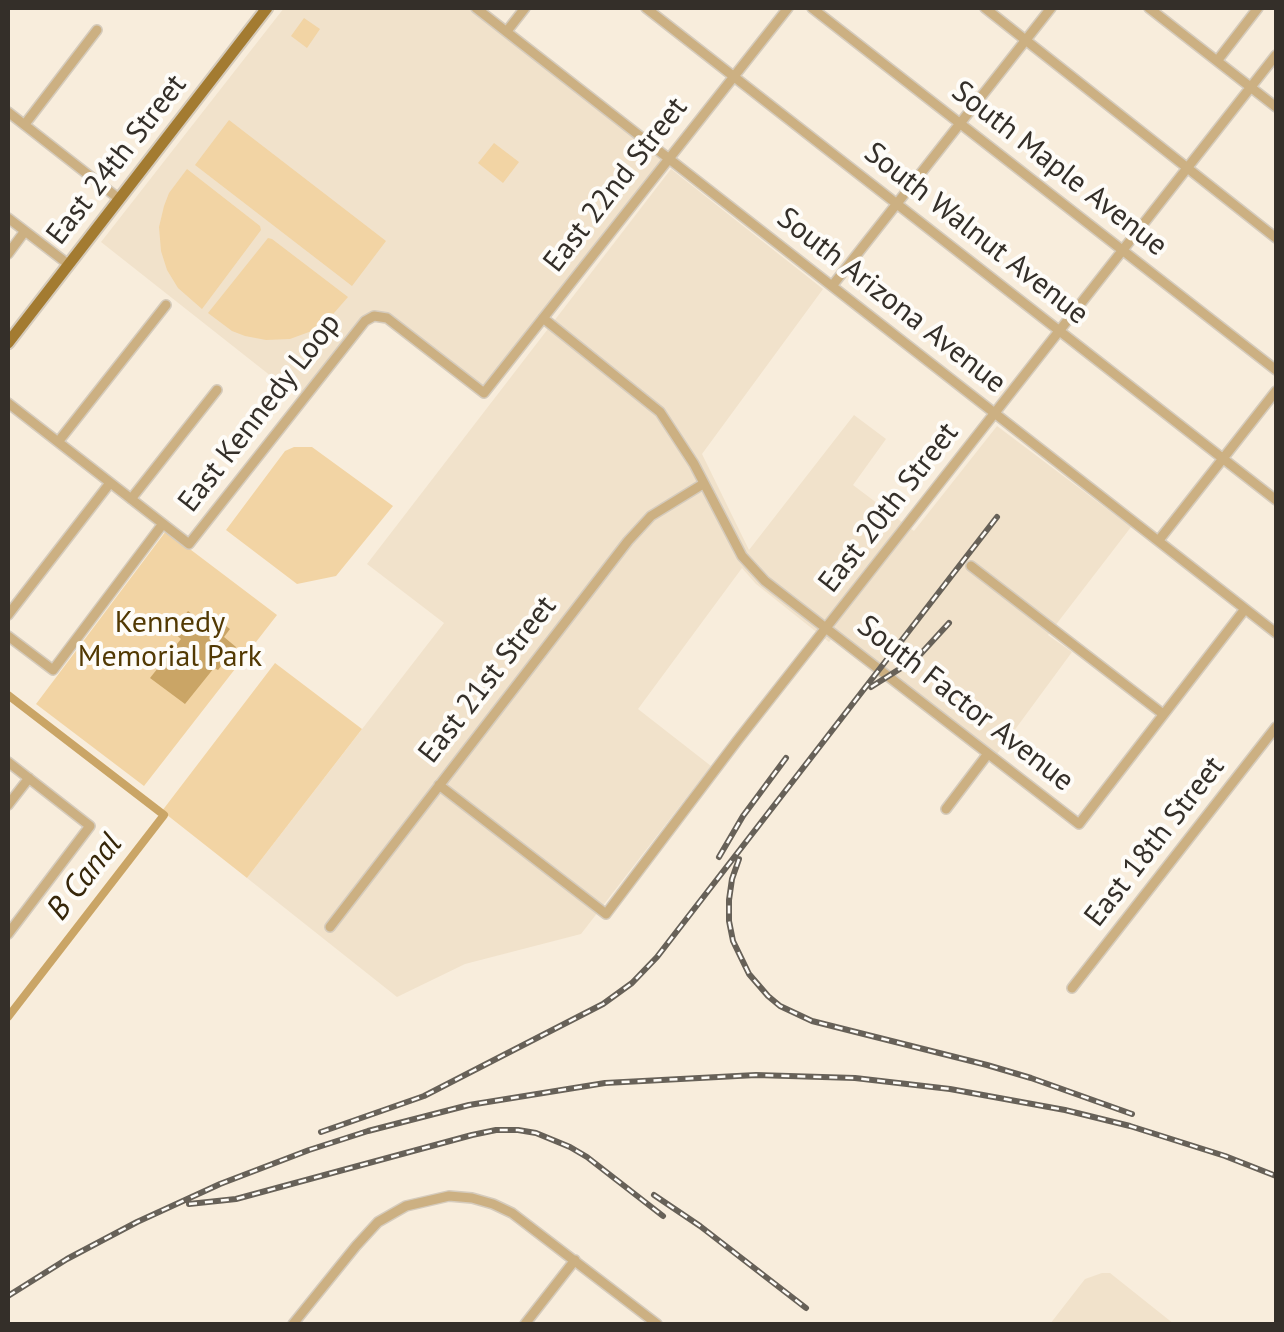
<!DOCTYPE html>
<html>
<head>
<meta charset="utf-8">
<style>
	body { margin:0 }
	#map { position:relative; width:1284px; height:1332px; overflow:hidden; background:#f8eddc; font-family:"PT Sans",sans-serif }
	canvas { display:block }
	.frame { position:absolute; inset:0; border:10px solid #342f29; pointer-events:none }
</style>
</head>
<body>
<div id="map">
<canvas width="1284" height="1332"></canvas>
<div class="frame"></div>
</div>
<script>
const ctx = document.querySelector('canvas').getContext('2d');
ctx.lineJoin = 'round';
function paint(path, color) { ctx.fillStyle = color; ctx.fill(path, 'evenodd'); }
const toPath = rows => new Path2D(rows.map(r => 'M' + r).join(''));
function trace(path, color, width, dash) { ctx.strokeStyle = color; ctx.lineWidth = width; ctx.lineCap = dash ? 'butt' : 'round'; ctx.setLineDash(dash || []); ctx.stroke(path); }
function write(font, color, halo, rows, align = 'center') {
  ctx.font = font + ' "PT Sans",sans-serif'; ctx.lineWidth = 8; ctx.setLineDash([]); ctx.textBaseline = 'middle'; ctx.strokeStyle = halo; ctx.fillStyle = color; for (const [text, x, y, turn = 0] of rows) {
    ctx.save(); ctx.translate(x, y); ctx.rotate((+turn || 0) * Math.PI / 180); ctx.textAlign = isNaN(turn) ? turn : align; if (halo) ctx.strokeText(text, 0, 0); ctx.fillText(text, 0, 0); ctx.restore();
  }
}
paint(toPath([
	[284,8,476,8,670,158,484,393,388,318,374,316,307,395,297,390,281,384,101,242],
	[671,169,823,289,702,454,749,550,854,415,886,439,853,485,914,531,997,426,1131,527,1048,635,1072,652,997,754,838,631,829,642,756,584,742,568,638,709,711,766,581,934,465,964,397,997,247,878,444,623,367,564],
	[1102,1273,1110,1273,1174,1324,1050,1324,1085,1279]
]), '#f1e2cb');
paint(toPath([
	[304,18,320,29,307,48,291,36],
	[229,120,386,241,352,286,195,165],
	[494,143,519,162,503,183,478,163],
	[187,169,260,226,261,230,202,309,178,288,167,270,161,251,159,227,164,206,169,193],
	[268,238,272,239,348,297,327,321,309,332,290,339,266,340,245,336,232,331,208,313],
	[294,447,312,447,393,506,336,576,297,584,226,530,285,451],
	[166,531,277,615,144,786,36,704],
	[275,663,362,729,247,878,162,811]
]), '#f2d4a4');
paint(toPath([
	[204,609,230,629,224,637,236,647,218,670,214,668,185,704,150,678,181,639,172,631,188,611,197,618]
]), '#caa566');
trace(toPath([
	[8,695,164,815,8,1017]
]), '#caa566', 8);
const minor = toPath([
	[476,8,1276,633],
	[646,8,1276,500],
	[812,8,1276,370],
	[985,8,1276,238],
	[1149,8,1276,107],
	[507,31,525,8],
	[1217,61,1258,8],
	[8,112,118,198],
	[25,124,97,30],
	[8,218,68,264],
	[8,254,25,231],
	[832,286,1051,8],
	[543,318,660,412,694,464,742,556,765,581,1079,824,1245,609],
	[8,403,189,544,365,321,374,316,387,318,484,393,788,8],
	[58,442,166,305],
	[131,499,217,390],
	[1159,540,1276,391],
	[971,566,1163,714],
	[8,615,110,483],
	[8,636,53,670,162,525],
	[8,762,90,826,8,934],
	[439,785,606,914,737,741,1276,55],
	[8,805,29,778],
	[946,809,987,755],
	[330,927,628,541,651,516,703,484],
	[1072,988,1276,727],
	[293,1324,356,1246,378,1222,406,1206,449,1196,472,1198,493,1204,512,1213,657,1324],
	[525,1324,575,1260]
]);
const major = toPath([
	[8,343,267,8]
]);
trace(minor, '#d5cbbc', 12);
trace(major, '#d5cbbc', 15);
trace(minor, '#ccb082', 9);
trace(major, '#a37b31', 11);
const rail = toPath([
	[871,687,917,658,949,623],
	[719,857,743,816,786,758],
	[739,859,732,879,729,900,729,921,733,941,749,974,768,996,780,1006,812,1021,987,1065,1031,1078,1132,1114],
	[321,1132,424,1096,603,1004,632,983,657,957,997,517],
	[654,1195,700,1226,806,1308],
	[189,1204,236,1199,472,1135,496,1130,518,1130,536,1133,570,1147,587,1157,663,1216],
	[8,1296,67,1259,137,1222,220,1184,309,1150,368,1131,469,1105,605,1083,756,1075,855,1078,950,1089,1065,1110,1130,1126,1225,1156,1276,1176]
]);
trace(rail, '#676158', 6);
trace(rail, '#fefcf8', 2.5, [8]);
write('30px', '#342f29', '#fefcf8', [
	["East 24th Street",117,160,-52],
	["South Maple Avenue",1059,169,38],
	["East 22nd Street",616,185,-52],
	["South Walnut Avenue",976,234,38],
	["South Arizona Avenue",891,301,38],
	["East Kennedy Loop",260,413,-52],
	["East 20th Street",889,508,-52],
	["East 21st Street",488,680,-52],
	["South Factor Avenue",965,704,38],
	["East 18th Street",1155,842,-52]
]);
write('30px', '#523903', '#fefcf8', [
	["Kennedy",170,623],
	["Memorial Park",170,657]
]);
write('italic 32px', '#362609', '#fefcf8', [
	["B Canal",85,877,-52]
]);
</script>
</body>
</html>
